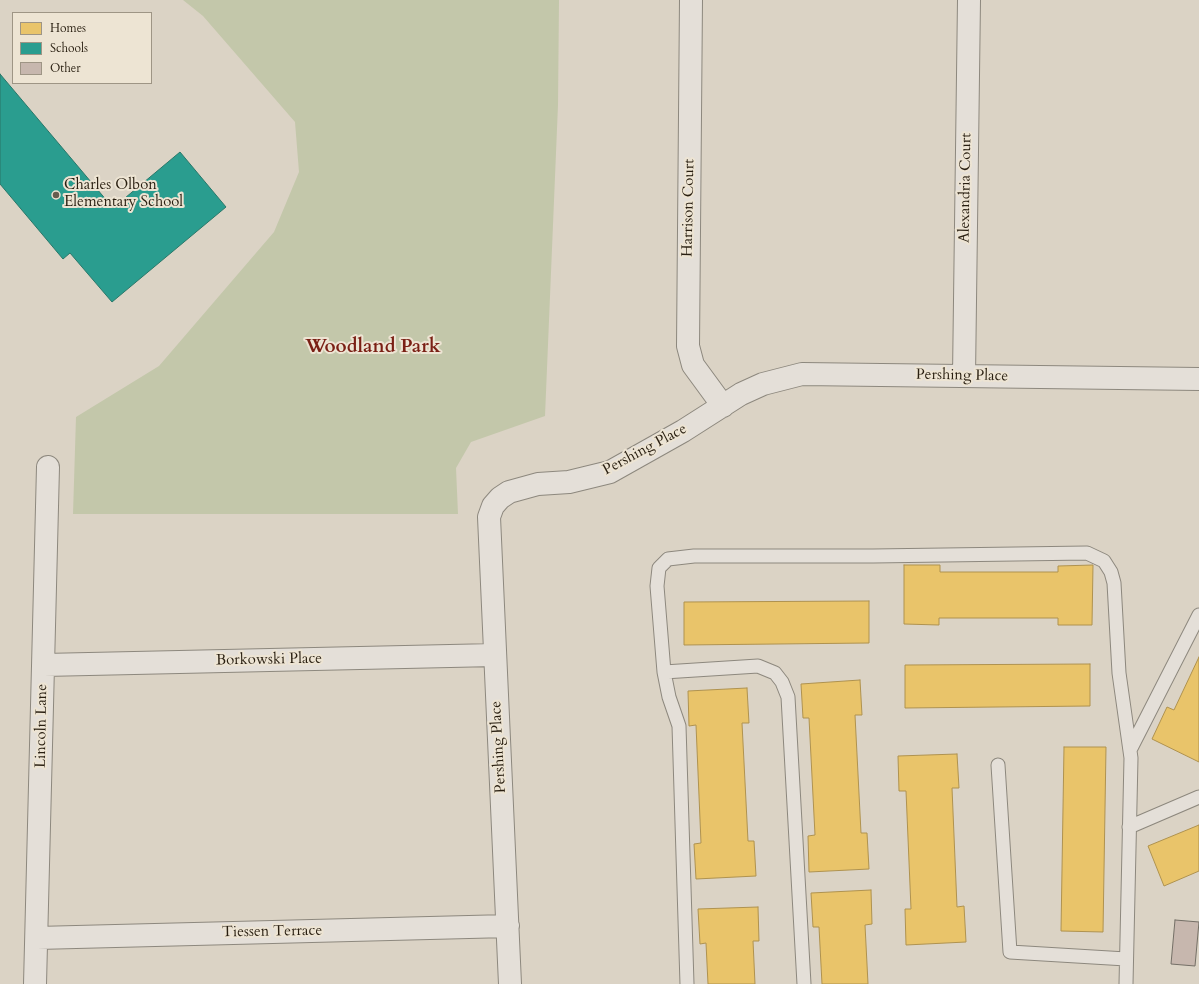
<!DOCTYPE html>
<html>
<head>
<meta charset="utf-8">
<style>
	body { margin:0 }
	#map { position:relative; width:1199px; height:984px; overflow:hidden; background:#dbd3c5; font-family:Cardo,serif }
	canvas { display:block }
	.legend { position:absolute; left:12px; top:12px; width:140px; height:72px; box-sizing:border-box; background:#ede4d3; border:1px solid #9e9585; margin:0; padding:5px 7px; list-style:none; font-size:12px; color:#281e10 }
	.legend li { display:flex; align-items:center; gap:8px; height:20px }
	.legend b { width:20px; border:1px solid #9e9585 }
</style>
</head>
<body>
<div id="map">
<canvas width="1199" height="984"></canvas>
<ul class="legend">
<li><b style="height:11px;background:#e9c46a"></b>Homes</li>
<li><b style="height:11px;background:#2a9d8f"></b>Schools</li>
<li><b style="height:11px;background:#c7b7ae"></b>Other</li>
</ul>
</div>
<script>
const ctx = document.querySelector('canvas').getContext('2d');
ctx.lineJoin = 'round';
function paint(path, color) { ctx.fillStyle = color; ctx.fill(path, 'evenodd'); }
const toPath = rows => new Path2D(rows.map(r => 'M' + r).join(''));
function trace(path, color, width, dash) { ctx.strokeStyle = color; ctx.lineWidth = width; ctx.lineCap = dash ? 'butt' : 'round'; ctx.setLineDash(dash || []); ctx.stroke(path); }
function write(font, color, halo, rows, align = 'center') {
  ctx.font = font + ' Cardo,serif'; ctx.lineWidth = 4; ctx.setLineDash([]); ctx.textBaseline = 'middle'; ctx.strokeStyle = halo; ctx.fillStyle = color; for (const [text, x, y, turn = 0] of rows) {
    ctx.save(); ctx.translate(x, y); ctx.rotate((+turn || 0) * Math.PI / 180); ctx.textAlign = isNaN(turn) ? turn : align; if (halo) ctx.strokeText(text, 0, 0); ctx.fillText(text, 0, 0); ctx.restore();
  }
}
paint(toPath([
	[183,0,559,0,558,105,545,416,471,442,456,468,458,514,73,514,76,417,159,366,274,232,299,172,295,122,203,16]
]), '#c3c7aa');
const homes = toPath([
	[904,565,940,565,940,572,1058,572,1058,566,1093,565,1092,625,1058,625,1058,618,939,618,939,625,904,624,904,565],
	[869,601,869,643,684,645,684,602,869,601],
	[1199,657,1199,762,1152,739,1167,707,1174,710,1199,657],
	[1090,664,1090,706,905,708,905,665,1090,664],
	[860,680,862,715,855,715,861,833,867,833,869,869,809,872,808,836,815,835,809,718,803,718,801,684,860,680],
	[747,688,749,723,742,723,748,841,754,841,756,876,696,879,694,844,701,843,696,725,689,726,688,691,747,688],
	[1064,747,1106,747,1103,932,1061,931,1064,747],
	[957,754,959,788,952,788,957,907,964,906,966,942,906,945,905,909,911,909,906,791,899,791,898,756,957,754],
	[1199,825,1199,871,1164,886,1148,846,1199,825],
	[871,890,872,924,865,925,868,984,822,984,819,927,813,927,811,893,871,890],
	[758,907,759,941,753,941,755,984,708,984,706,943,700,944,698,909,758,907]
]);
paint(homes, '#e9c46a');
trace(homes, '#af924f', 1);
const schools = toPath([
	[0,74,113,208,180,152,226,207,112,302,70,253,63,259,0,184,0,74]
]);
paint(schools, '#2a9d8f');
trace(schools, '#297769', 1);
const building = toPath([
	[1175,920,1199,922,1195,966,1171,964,1175,920]
]);
paint(building, '#c7b7ae');
trace(building, '#746f66', 1);
const lane = toPath([
	[664,672,758,666,775,673,782,682,788,697,804,984],
	[1130,750,1199,615],
	[998,765,1010,952,1126,959],
	[1129,827,1199,797],
	[687,984,679,726,669,697,664,672,657,586,659,568,668,559,694,556,873,556,1087,553,1104,561,1111,572,1114,583,1119,673,1131,758,1126,984]
]);
const street = toPath([
	[691,0,688,346,693,365,723,406],
	[964,376,969,0],
	[44,665,495,655],
	[37,938,508,926],
	[35,984,48,467],
	[510,984,489,517,493,506,500,498,509,492,538,484,569,482,610,472,683,431,741,394,763,384,802,374,1199,379]
]);
trace(lane, '#8d887e', 15);
trace(street, '#8d887e', 24);
trace(lane, '#e4dfd8', 13);
trace(street, '#e4dfd8', 22);
for (const [x, y, r, color] of [
	[56,195,4,"#675d4f"]
]) { const dot = new Path2D(); dot.arc(x, y, r, 0, 2 * Math.PI); ctx.fillStyle = color; ctx.fill(dot); trace(dot, '#ede4d3', 1.5); }
write('15px', '#281e10', '#ede4d3', [
	["Charles Olbon",64,186],
	["Elementary School",64,203]
], 'left');
write('15px', '#281e10', '#ede4d3', [
	["Alexandria Court",966,188,-89],
	["Harrison Court",689,208,-89],
	["Pershing Place",962,376,1],
	["Pershing Place",645,450,-28],
	["Borkowski Place",269,660,-1],
	["Lincoln Lane",42,726,-89],
	["Pershing Place",499,747,-93],
	["Tiessen Terrace",272,932,-1]
]);
write('bold 19px', '#7a1f14', '#ede4d3', [
	["Woodland Park",373,348]
]);
</script>
</body>
</html>
